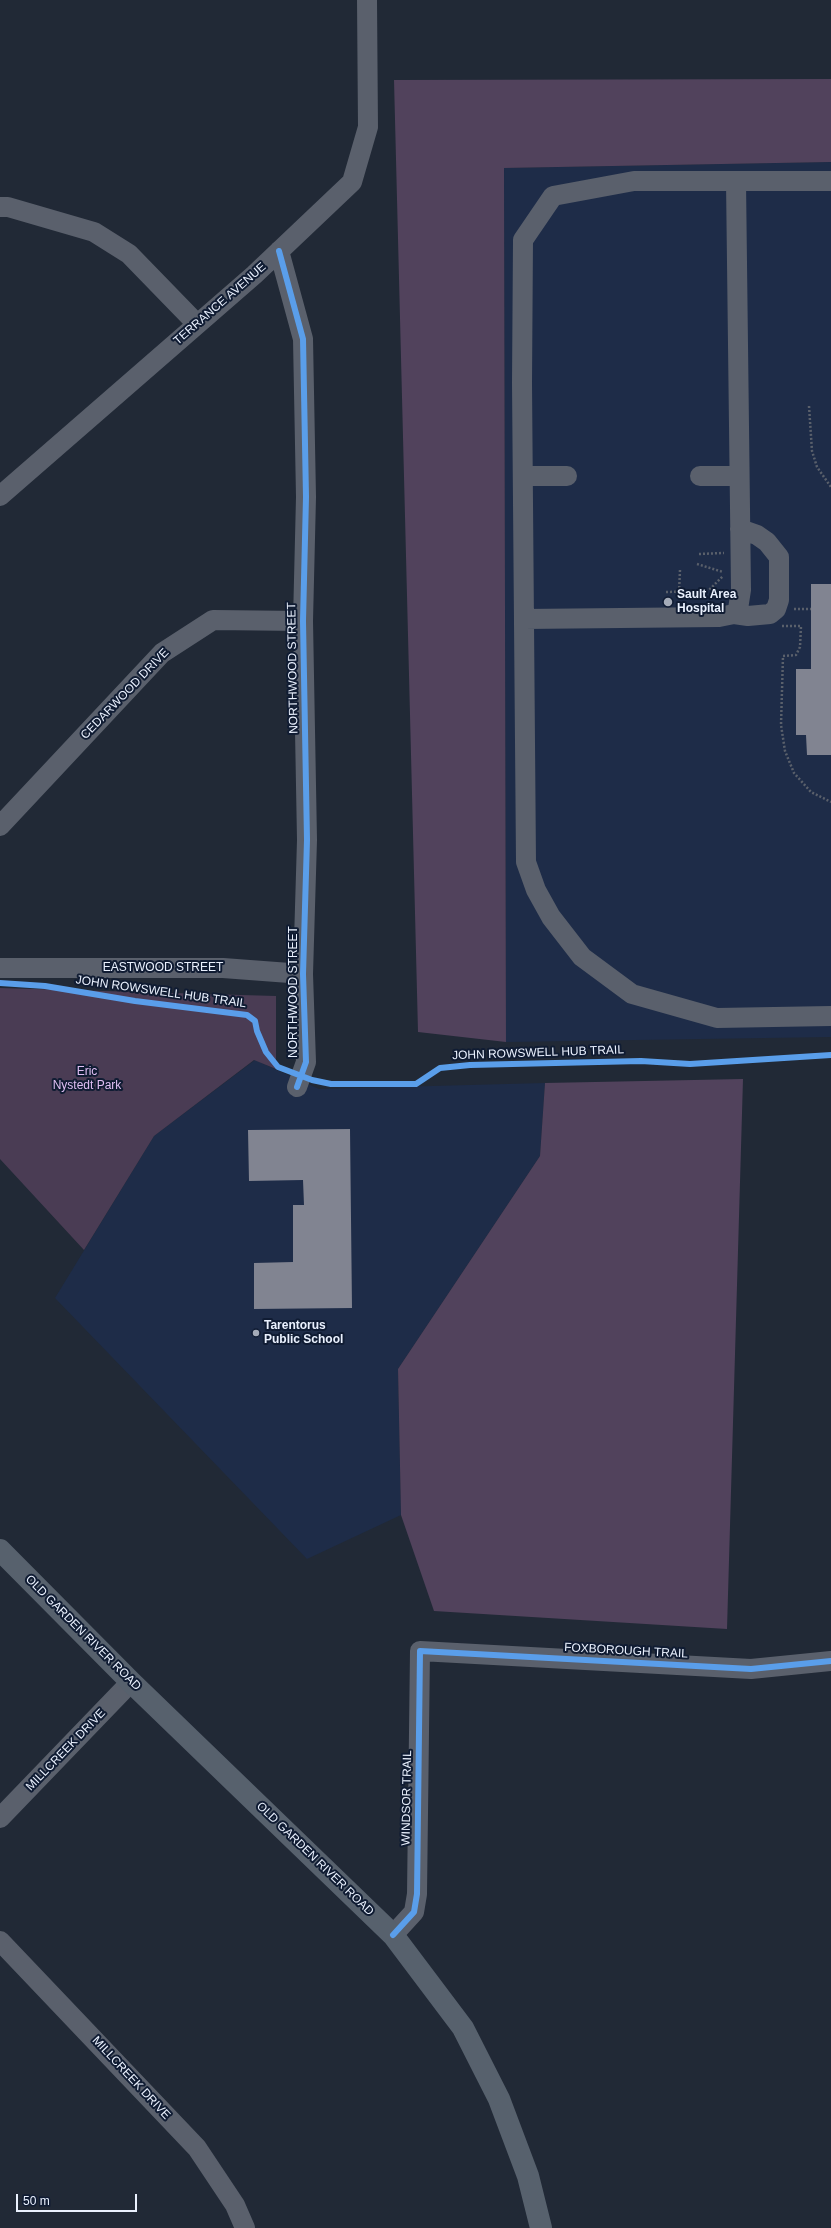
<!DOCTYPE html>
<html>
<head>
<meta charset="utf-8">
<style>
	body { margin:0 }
	#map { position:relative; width:831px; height:2228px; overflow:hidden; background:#212936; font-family:Helvetica,sans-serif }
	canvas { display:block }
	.scale { position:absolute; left:16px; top:2194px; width:121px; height:18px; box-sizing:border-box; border:2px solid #eaf1fe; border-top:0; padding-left:5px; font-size:12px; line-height:14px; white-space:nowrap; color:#eaf1fe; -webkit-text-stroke:3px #101c33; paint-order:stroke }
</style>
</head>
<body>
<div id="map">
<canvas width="831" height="2228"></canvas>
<div class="scale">50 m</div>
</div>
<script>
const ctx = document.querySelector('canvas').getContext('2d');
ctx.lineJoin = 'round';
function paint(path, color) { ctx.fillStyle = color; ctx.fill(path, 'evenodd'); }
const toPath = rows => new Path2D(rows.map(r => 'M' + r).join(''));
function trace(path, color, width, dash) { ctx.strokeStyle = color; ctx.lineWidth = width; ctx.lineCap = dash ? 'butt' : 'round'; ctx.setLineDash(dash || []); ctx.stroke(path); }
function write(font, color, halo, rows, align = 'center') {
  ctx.font = font + ' Helvetica,sans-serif'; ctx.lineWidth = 4; ctx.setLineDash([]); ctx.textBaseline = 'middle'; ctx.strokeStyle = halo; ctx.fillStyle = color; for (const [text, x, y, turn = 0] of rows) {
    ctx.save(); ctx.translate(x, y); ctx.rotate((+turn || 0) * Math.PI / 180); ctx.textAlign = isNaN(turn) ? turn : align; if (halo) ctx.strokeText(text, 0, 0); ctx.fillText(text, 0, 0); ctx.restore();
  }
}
paint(toPath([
	[831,162,831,1037,506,1042,504,168],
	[255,1060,319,1089,545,1083,540,1156,398,1369,401,1515,307,1559,55,1298,154,1136]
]), '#1e2c48');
paint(toPath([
	[0,988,276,996,276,1069,254,1060,154,1136,84,1250,0,1159]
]), '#4a3c54');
paint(toPath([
	[831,79,831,162,504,168,506,1042,418,1032,394,80],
	[743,1079,727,1629,434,1611,401,1515,398,1369,540,1156,545,1083]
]), '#51425c');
paint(toPath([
	[811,584,831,584,831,755,807,755,806,735,796,735,796,669,811,669],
	[350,1129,352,1308,254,1309,254,1263,293,1262,293,1205,304,1205,303,1180,249,1181,248,1130]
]), '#818491');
trace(toPath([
	[809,406,812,451,817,467,831,487],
	[699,554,724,553],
	[697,564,723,572],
	[666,592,708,591,723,576],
	[679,592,680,570],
	[794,609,811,609],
	[782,626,801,626,800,647,796,655,783,656,781,725,785,751,794,773,811,792,831,802]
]), '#5a606b', 2.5, [2, 2]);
trace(toPath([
	[831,181,634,181,553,196,523,240,522,383,526,862,536,890,551,917,582,957,632,994,717,1018,831,1016],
	[0,207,8,207,94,232,129,254,197,324],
	[279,251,303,339,306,497,303,621,307,840,303,974,306,1062,297,1087],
	[523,476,567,476],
	[700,476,739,476],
	[0,496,254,275,352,182,368,127,367,0],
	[734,614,748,616,770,614,776,609,779,600,779,557,767,542,757,535,740,529],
	[524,619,719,617,734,614,738,609,741,590,736,181],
	[0,826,162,653,213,620,303,621],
	[0,968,223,968,303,974],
	[0,1818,131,1682],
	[393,1935,414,1912,417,1894,420,1651,751,1669,831,1661],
	[0,1941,197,2148,235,2205,245,2228]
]), '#5a606c', 20);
trace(toPath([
	[0,1550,131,1682,393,1935,463,2028,499,2099,528,2176,541,2228]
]), '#57616d', 22);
trace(toPath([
	[279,251,303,339,306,497,303,621,307,840,303,974,306,1062,297,1087],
	[0,983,45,986,135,1001,247,1015,255,1021,257,1031,266,1052,278,1067,312,1080,331,1084,416,1084,440,1068,470,1065,641,1061,690,1064,831,1055],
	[393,1935,414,1912,417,1894,420,1651,751,1669,831,1661]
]), '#5a9eea', 6);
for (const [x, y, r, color] of [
	[668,602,5,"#a4abb8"],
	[256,1333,4,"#a4abb8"]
]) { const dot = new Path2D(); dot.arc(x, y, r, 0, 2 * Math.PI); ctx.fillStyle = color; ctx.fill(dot); trace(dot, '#101c33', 1.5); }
write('12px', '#eaf1fe', '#101c33', [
	["TERRANCE AVENUE",220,304,-41],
	["NORTHWOOD STREET",293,668,-91],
	["CEDARWOOD DRIVE",125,694,-46],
	["EASTWOOD STREET",163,968],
	["JOHN ROWSWELL HUB TRAIL",161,992,8],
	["NORTHWOOD STREET",294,992,-90],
	["JOHN ROWSWELL HUB TRAIL",538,1053,-2],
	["OLD GARDEN RIVER ROAD",83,1633,45],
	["FOXBOROUGH TRAIL",626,1651,3],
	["MILLCREEK DRIVE",66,1750,-46],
	["WINDSOR TRAIL",407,1798,-89],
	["OLD GARDEN RIVER ROAD",315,1859,44],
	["MILLCREEK DRIVE",131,2078,47]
]);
write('bold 12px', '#eaf1fe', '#101c33', [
	["Sault Area",677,595],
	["Hospital",677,609],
	["Tarentorus",264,1326],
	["Public School",264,1340]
], 'left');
write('12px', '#dfbef3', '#101c33', [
	["Eric",87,1072],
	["Nystedt Park",87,1086]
]);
</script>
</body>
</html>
